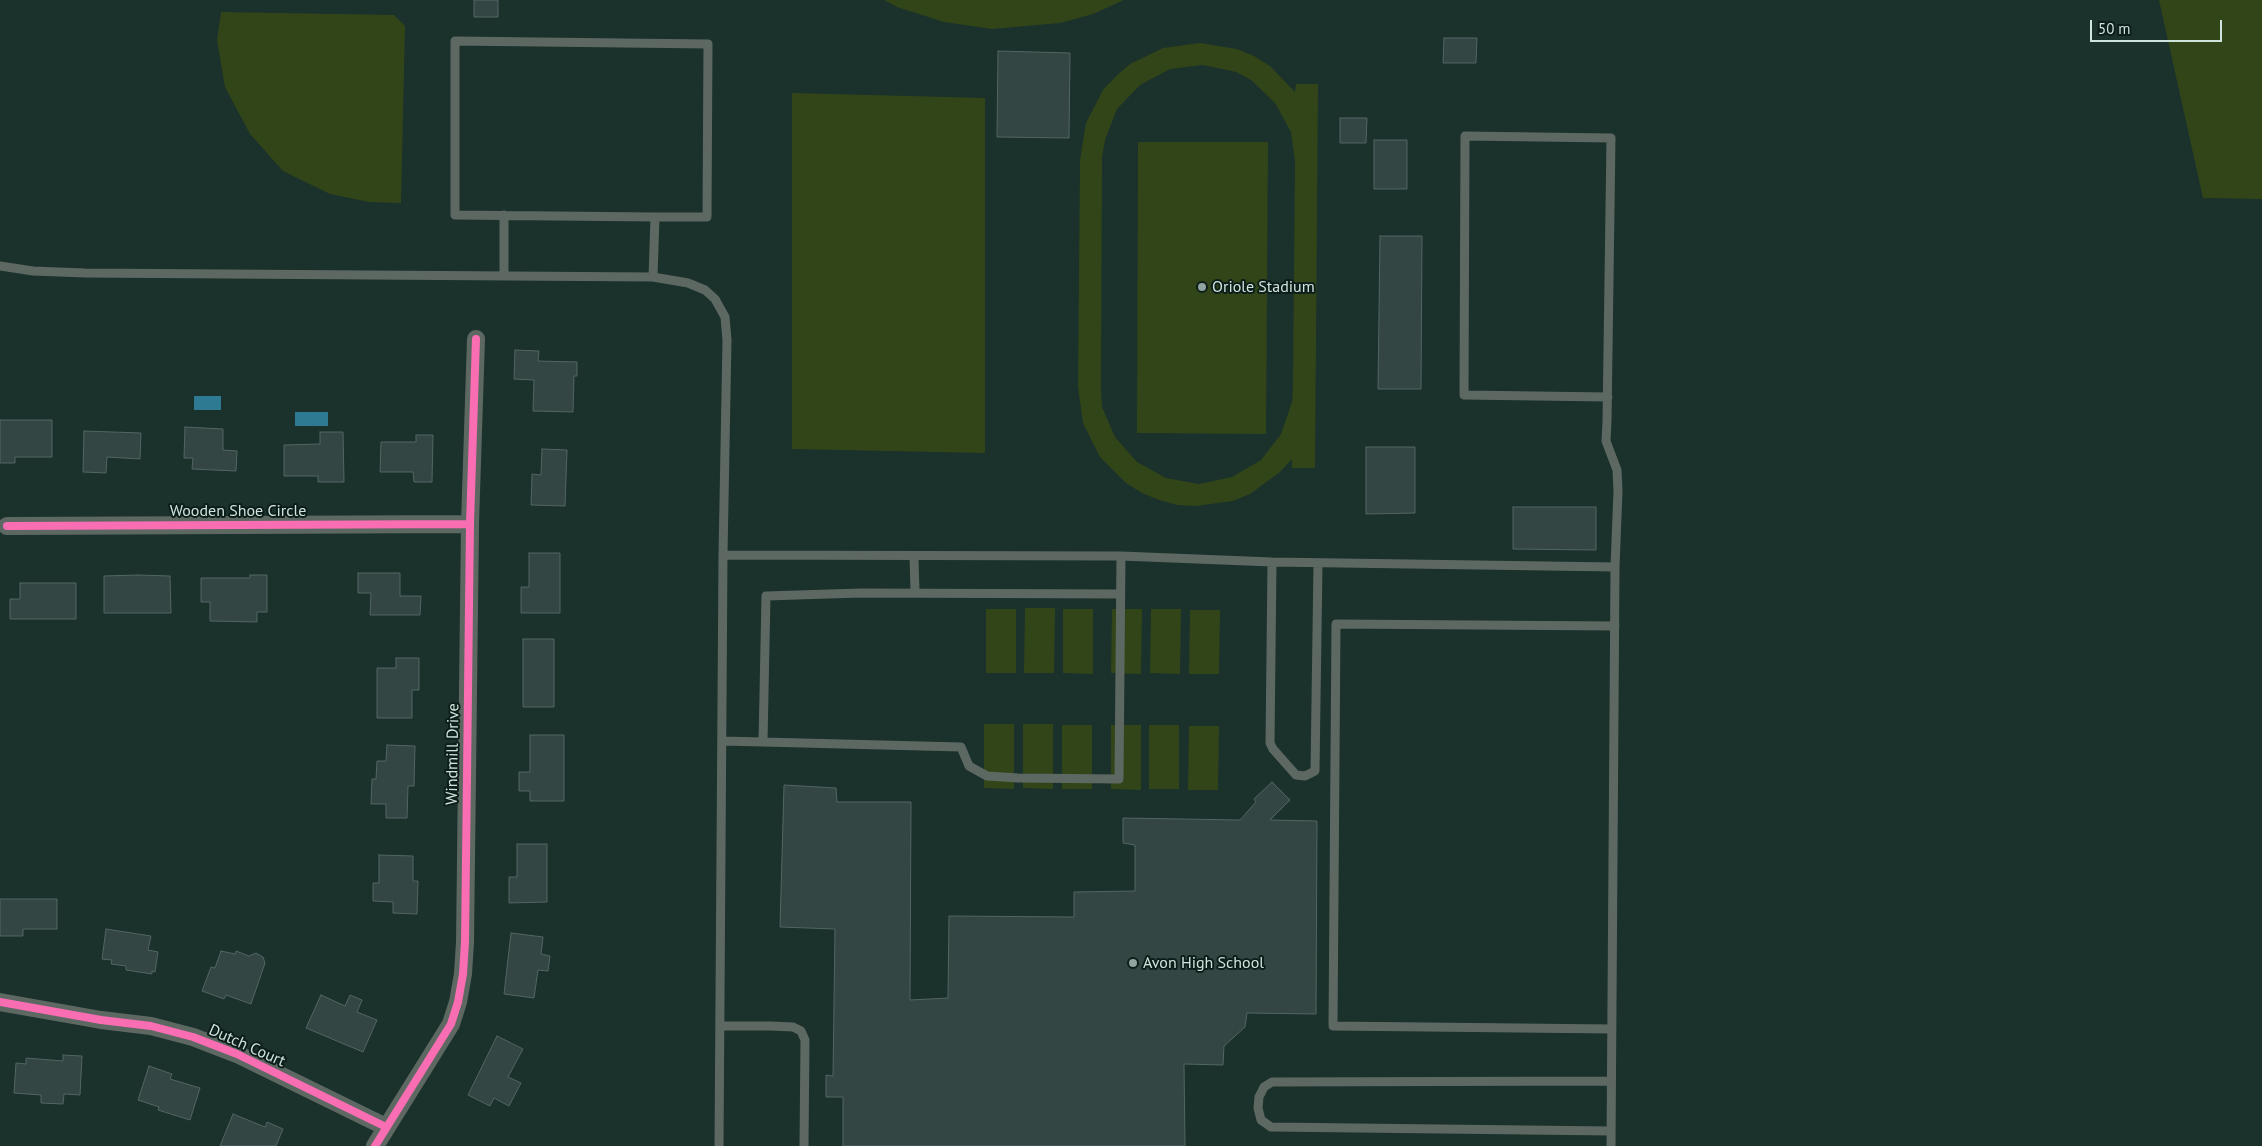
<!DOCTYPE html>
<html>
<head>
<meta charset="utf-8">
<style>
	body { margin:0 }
	#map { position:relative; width:2262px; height:1146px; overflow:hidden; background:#1b312c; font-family:"PT Sans",sans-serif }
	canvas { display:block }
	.scale { position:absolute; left:2090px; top:20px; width:132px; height:22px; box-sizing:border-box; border:2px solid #cfe4dd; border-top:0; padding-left:6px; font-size:15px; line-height:18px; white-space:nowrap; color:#cfe4dd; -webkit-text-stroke:4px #0d1d19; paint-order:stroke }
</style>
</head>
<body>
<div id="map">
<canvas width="2262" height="1146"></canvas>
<div class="scale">50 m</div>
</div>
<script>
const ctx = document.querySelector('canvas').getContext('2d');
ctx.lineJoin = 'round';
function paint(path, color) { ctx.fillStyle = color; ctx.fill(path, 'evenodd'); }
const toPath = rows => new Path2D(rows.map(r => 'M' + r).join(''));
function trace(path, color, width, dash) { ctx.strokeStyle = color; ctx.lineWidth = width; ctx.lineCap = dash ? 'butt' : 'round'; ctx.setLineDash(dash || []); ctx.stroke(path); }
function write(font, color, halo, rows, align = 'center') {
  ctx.font = font + ' "PT Sans",sans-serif'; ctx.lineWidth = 4; ctx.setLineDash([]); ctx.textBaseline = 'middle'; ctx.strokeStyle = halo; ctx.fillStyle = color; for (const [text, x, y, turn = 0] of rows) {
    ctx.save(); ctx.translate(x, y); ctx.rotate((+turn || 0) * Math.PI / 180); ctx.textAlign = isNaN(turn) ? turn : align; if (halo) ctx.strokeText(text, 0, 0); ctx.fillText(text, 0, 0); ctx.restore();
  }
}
paint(toPath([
	[884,0,1124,0,1093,14,1060,23,992,29,944,22,897,7],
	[2159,0,2262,0,2262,199,2203,198],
	[221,12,394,15,405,26,401,203,369,202,330,194,283,171,250,134,225,87,217,40],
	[1200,43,1237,49,1254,56,1270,66,1295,92,1296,84,1318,84,1315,468,1292,468,1292,459,1280,472,1250,494,1233,501,1196,506,1177,505,1159,500,1142,493,1126,483,1100,457,1083,423,1078,387,1080,160,1086,123,1103,90,1116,76,1130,64,1163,48],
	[1203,65,1236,72,1251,80,1275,103,1291,132,1295,162,1293,385,1292,402,1281,434,1261,460,1232,477,1199,484,1166,478,1137,462,1115,437,1102,407,1101,390,1102,157,1105,140,1117,109,1140,85,1170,69],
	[792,93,985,98,985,453,792,449],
	[1138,142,1268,142,1266,434,1137,433],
	[1025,608,1055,608,1054,673,1024,673],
	[986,609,1016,609,1016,673,986,673],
	[1063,609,1093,609,1093,674,1063,673],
	[1112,609,1142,609,1141,674,1111,673],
	[1151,609,1181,609,1180,674,1150,673],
	[1190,610,1220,610,1219,674,1189,674],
	[984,724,1014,724,1014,789,984,788],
	[1023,724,1053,724,1053,789,1023,788],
	[1062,725,1092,725,1092,789,1062,789],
	[1111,725,1141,725,1141,790,1111,789],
	[1149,725,1179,725,1179,789,1149,789],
	[1189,726,1219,726,1218,790,1188,790]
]), '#324518');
paint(toPath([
	[194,396,221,396,221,410,194,410],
	[295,412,328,412,328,426,295,426]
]), '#2f7a93');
const building = toPath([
	[474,0,498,0,498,17,474,17,474,0],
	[1444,38,1477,38,1476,63,1443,63,1444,38],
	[998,51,1070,53,1069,138,997,137,998,51],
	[1340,118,1367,118,1366,143,1340,143,1340,118],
	[1374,140,1407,140,1407,189,1374,189,1374,140],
	[1380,236,1422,236,1421,389,1378,389,1380,236],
	[515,350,539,351,538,361,577,362,577,376,574,376,573,412,533,411,534,380,514,379,515,350],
	[0,420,52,420,52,457,15,457,15,463,0,463,0,420],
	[185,427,223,429,223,450,237,451,236,471,192,469,193,458,184,458,185,427],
	[84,431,141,433,140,459,107,457,106,473,83,472,84,431],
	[320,432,343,432,344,482,318,482,318,476,284,476,284,445,320,444,320,432],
	[416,435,433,435,432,482,414,482,413,472,380,472,381,442,416,442,416,435],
	[1366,447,1415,447,1415,513,1366,514,1366,447],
	[542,449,567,450,565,506,531,505,532,474,541,475,542,449],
	[1513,507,1596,507,1596,550,1513,549,1513,507],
	[529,553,560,553,560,613,521,613,521,587,529,587,529,553],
	[358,573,400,573,400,596,421,596,420,615,370,615,371,593,358,593,358,573],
	[138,575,170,576,171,613,104,613,104,576,138,575],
	[250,575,267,575,267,612,257,612,257,622,210,621,210,602,201,602,201,578,250,578,250,575],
	[20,583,76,583,76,619,10,619,10,599,20,599,20,583],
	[523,639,554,639,554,707,523,707,523,639],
	[396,658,419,658,419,690,412,690,412,718,377,718,377,668,396,668,396,658],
	[530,735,564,735,564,801,530,801,530,791,519,791,519,772,530,772,530,735],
	[387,745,415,746,414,786,408,786,407,818,386,818,386,804,371,804,372,779,376,779,377,761,386,761,387,745],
	[1272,782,1290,800,1270,820,1317,821,1316,1014,1247,1013,1245,1027,1224,1046,1223,1065,1184,1064,1185,1146,843,1146,843,1097,826,1097,826,1075,833,1076,835,929,780,927,784,785,836,788,837,802,911,802,910,1000,948,998,949,916,1074,917,1074,892,1135,891,1135,845,1123,843,1123,818,1240,820,1256,802,1254,799,1272,782],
	[517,844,547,844,547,902,509,903,509,877,517,877,517,844],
	[379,855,413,856,413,881,418,881,417,914,393,913,393,902,373,901,373,883,379,883,379,855],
	[0,899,57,899,57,929,23,929,23,936,0,936,0,899],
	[106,929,151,936,148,950,158,952,155,972,152,971,152,974,126,970,126,966,111,964,112,960,102,959,106,929],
	[511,933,543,937,541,954,550,956,548,971,538,970,534,998,504,994,511,933],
	[221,951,235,954,236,951,249,956,256,953,263,957,265,963,251,1004,226,995,224,999,202,991,211,967,215,968,221,951],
	[321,995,345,1006,350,995,362,1000,357,1012,377,1020,363,1052,306,1028,321,995],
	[497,1036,523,1049,508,1077,521,1083,509,1106,494,1098,490,1106,468,1095,497,1036],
	[63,1055,82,1056,80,1095,64,1094,63,1104,41,1103,41,1095,14,1093,16,1063,26,1064,26,1058,63,1061,63,1055],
	[149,1066,172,1074,170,1079,200,1088,190,1120,158,1110,159,1107,138,1100,149,1066],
	[233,1114,265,1127,267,1122,283,1129,276,1146,220,1146,233,1114]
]);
paint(building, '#344644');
trace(building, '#536564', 1);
trace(toPath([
	[0,266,33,271,85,273,653,277,688,283,705,290,715,299,725,317,727,340,723,555,719,1146],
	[504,276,504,215],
	[653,277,655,217,707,217,708,44,455,41,455,215,655,217],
	[1608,397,1464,395,1465,136,1611,138,1607,421,1606,441,1617,470,1618,491,1615,567],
	[723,555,1121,556,1272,562,1615,567,1611,1146],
	[914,557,915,593],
	[1272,562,1270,743,1273,749,1296,775,1305,776,1315,771,1318,563],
	[1120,594,861,593,766,596,763,742,961,747,969,766,987,776,1018,778,1119,779,1121,556],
	[722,741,763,742],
	[720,1026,771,1026,793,1027,801,1031,805,1040,804,1146],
	[1612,1029,1333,1026,1336,624,1615,626],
	[1611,1131,1271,1127,1261,1120,1258,1108,1259,1097,1264,1087,1272,1082,1611,1081]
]), '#5e6863', 9);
trace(toPath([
	[7,526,470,524],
	[0,1002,101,1020,151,1026,193,1037,237,1054,386,1127],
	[375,1146,451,1024,458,1002,463,974,465,942,470,524,476,339]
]), '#5e6863', 18);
trace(toPath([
	[7,526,470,524],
	[0,1002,101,1020,151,1026,193,1037,237,1054,386,1127],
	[375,1146,451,1024,458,1002,463,974,465,942,470,524,476,339]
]), '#f96db3', 8);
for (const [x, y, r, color] of [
	[1202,287,5,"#90a59f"],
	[1133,963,5,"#90a59f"]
]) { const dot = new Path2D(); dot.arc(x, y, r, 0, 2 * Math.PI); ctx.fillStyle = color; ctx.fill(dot); trace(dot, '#0d1d19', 2); }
write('16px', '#cfe4dd', '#0d1d19', [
	["Oriole Stadium",1212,287],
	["Avon High School",1143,963]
], 'left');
write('16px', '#cfe4dd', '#0d1d19', [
	["Wooden Shoe Circle",238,511],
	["Windmill Drive",453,754,-89],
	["Dutch Court",247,1046,24]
]);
</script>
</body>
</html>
